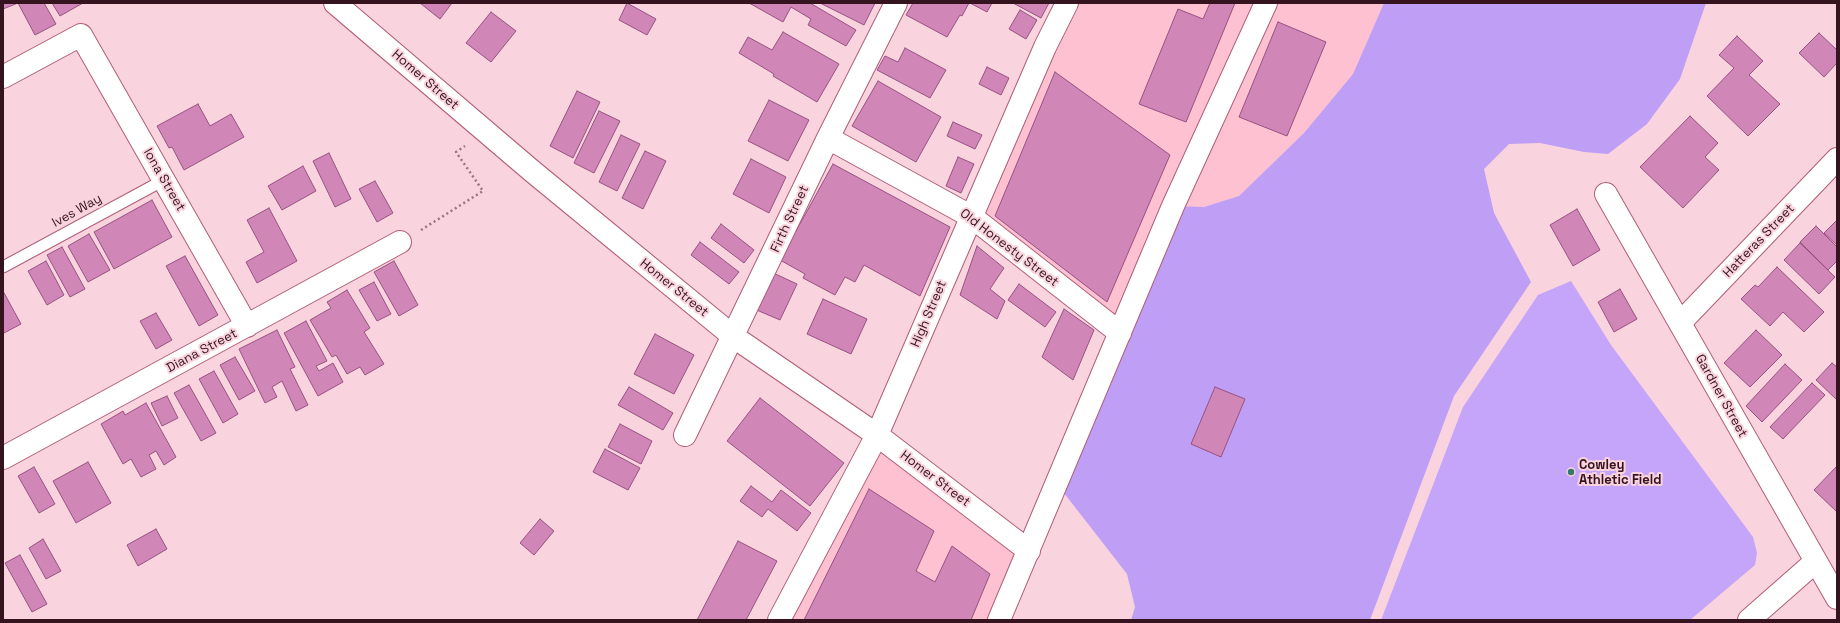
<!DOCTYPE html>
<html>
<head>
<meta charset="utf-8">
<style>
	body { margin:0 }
	#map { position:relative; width:1840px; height:623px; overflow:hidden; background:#f9d3dd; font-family:"Space Grotesk",sans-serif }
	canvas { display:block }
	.frame { position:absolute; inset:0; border:4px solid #35141f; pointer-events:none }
</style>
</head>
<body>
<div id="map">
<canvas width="1840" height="623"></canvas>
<div class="frame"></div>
</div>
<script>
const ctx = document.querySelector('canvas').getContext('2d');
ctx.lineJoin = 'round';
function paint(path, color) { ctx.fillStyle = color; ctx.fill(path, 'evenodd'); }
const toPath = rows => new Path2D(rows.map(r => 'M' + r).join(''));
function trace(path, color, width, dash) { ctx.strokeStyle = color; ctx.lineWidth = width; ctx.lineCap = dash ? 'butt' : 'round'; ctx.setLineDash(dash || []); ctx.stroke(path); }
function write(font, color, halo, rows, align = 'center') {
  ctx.font = font + ' "Space Grotesk",sans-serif'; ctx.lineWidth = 4; ctx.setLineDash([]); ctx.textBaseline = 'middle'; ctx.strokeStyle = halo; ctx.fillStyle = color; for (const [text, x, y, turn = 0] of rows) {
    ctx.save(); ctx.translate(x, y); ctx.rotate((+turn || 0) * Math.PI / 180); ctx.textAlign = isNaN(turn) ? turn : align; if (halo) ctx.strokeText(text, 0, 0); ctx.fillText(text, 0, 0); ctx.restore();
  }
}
paint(toPath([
	[1067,3,1384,3,1353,74,1304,133,1239,196,1204,207,1173,207,1120,333,972,217],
	[877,435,1029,551,999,620,779,620]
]), '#fdc1d2');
paint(toPath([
	[1571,281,1611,345,1753,537,1757,553,1755,565,1690,620,1381,620,1463,407,1538,295]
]), '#c4a5f9');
paint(toPath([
	[1384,3,1706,3,1680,79,1647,124,1608,154,1584,152,1540,143,1509,144,1484,169,1494,213,1531,282,1454,396,1370,620,1131,620,1135,607,1127,574,1057,484,1173,206,1204,207,1239,196,1304,133,1353,74]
]), '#bf9ef6');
const building = toPath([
	[3,3,44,3,56,24,35,35,18,3,3,9,3,3],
	[52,3,83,3,60,16,52,3],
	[420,3,452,3,440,19,420,3],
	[627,3,656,19,647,35,619,20,627,3],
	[749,3,810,3,856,30,846,46,808,25,811,19,791,7,783,22,749,3],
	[820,3,875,3,864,25,820,3],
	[913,3,969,3,962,16,960,15,947,37,906,15,913,3],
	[970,3,992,3,987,12,970,3],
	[1013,3,1049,3,1041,18,1013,3],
	[1210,3,1235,3,1186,122,1139,104,1178,9,1203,19,1210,3],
	[1020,10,1037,20,1026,39,1009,29,1020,10],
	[491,12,516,31,491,62,466,43,491,12],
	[1278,22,1326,42,1287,136,1239,117,1278,22],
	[783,32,839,64,817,102,773,76,774,74,739,53,748,37,772,50,783,32],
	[1819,33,1837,50,1837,63,1824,77,1799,53,1819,33],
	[1737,36,1763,61,1749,75,1780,104,1748,136,1707,96,1734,68,1719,55,1737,36],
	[905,48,946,70,930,98,877,70,885,56,898,62,905,48],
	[987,67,1009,78,1001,95,979,84,987,67],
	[1055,72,1170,155,1107,302,995,216,1055,72],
	[878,81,941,117,916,162,852,126,878,81],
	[577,91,600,102,573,158,550,146,577,91],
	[769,100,809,120,788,161,748,141,769,100],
	[198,104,210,126,231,114,244,137,184,170,172,147,169,148,157,126,198,104],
	[599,111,620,121,594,173,574,163,599,111],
	[1690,116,1718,143,1705,157,1719,170,1683,208,1640,167,1690,116],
	[953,122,982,135,975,149,947,136,953,122],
	[621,135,640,144,617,191,599,182,621,135],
	[645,151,666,161,643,209,622,198,645,151],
	[329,153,351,199,335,207,313,161,329,153],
	[958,157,974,164,961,193,946,186,958,157],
	[751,159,786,177,769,213,733,194,751,159],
	[833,164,950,227,920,296,864,265,855,282,845,277,835,295,803,278,805,274,780,260,833,164],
	[303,166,316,191,282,210,268,186,303,166],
	[375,181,393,213,377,222,359,189,375,181],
	[152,200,172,237,114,269,94,232,152,200],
	[269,208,297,261,257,283,246,262,264,252,247,220,269,208],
	[1577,209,1600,250,1573,266,1550,225,1577,209],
	[1837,220,1837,245,1824,233,1837,220],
	[721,224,754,250,744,263,711,238,721,224],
	[1816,226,1837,247,1837,264,1836,262,1828,270,1800,242,1816,226],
	[89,234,110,270,88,282,68,246,89,234],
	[700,242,739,272,729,284,691,255,700,242],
	[1800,243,1835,277,1819,294,1784,260,1800,243],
	[977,246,1004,268,990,289,1005,301,997,319,960,295,977,246],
	[62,247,85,289,70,297,47,255,62,247],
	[185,256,218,315,199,326,166,266,185,256],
	[46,261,64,295,47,305,28,271,46,261],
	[394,261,418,305,399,316,374,272,394,261],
	[1777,267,1824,312,1804,332,1783,312,1770,326,1741,299,1755,285,1758,287,1777,267],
	[769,271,797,284,780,320,752,308,769,271],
	[374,282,391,314,377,321,359,290,374,282],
	[1019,284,1056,312,1045,327,1008,300,1019,284],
	[1620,289,1637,319,1614,332,1598,302,1620,289],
	[347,290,370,328,364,332,384,364,365,375,360,367,347,374,336,355,332,357,310,320,331,308,327,302,347,290],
	[3,291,21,324,4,333,3,331,3,291],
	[823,299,867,319,851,354,807,334,823,299],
	[1064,309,1094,330,1073,380,1042,357,1064,309],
	[156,313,172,340,156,349,140,321,156,313],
	[306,321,327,361,316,366,319,371,333,363,343,382,318,396,284,333,306,321],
	[277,330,295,367,290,369,308,405,296,411,282,381,272,387,277,397,265,403,239,349,277,330],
	[1756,330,1782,355,1750,387,1724,363,1756,330],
	[655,334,694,355,674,394,634,374,655,334],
	[235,357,255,391,239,400,220,365,235,357],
	[1832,363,1837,367,1837,400,1816,380,1832,363],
	[1785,364,1802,380,1762,422,1746,406,1785,364],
	[214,371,238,414,223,423,199,379,214,371],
	[1812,383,1825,395,1783,439,1770,427,1812,383],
	[189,385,216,433,201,441,174,393,189,385],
	[629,387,673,413,663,430,618,405,629,387],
	[1215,387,1245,399,1221,457,1191,444,1215,387],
	[167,396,178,418,162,426,151,403,167,396],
	[760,398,844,463,810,506,727,441,760,398],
	[146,403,176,457,164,465,156,451,149,455,156,469,141,477,131,459,123,464,101,424,123,411,125,415,146,403],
	[620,424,652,441,641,464,608,447,620,424],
	[605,449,640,468,628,490,593,472,605,449],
	[88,462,111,503,76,523,53,481,88,462],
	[1837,466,1837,512,1814,490,1837,466],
	[34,467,55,504,39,513,18,476,34,467],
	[751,486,772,502,781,490,811,513,797,531,768,509,762,517,740,501,751,486],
	[869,489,934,531,916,571,935,582,952,546,990,574,971,620,804,620,869,489],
	[540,519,554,531,534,555,520,543,540,519],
	[156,529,167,549,138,566,127,545,156,529],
	[43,539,61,571,46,579,29,548,43,539],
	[738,541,777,561,746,620,697,620,738,541],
	[20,555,47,604,32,612,5,563,20,555]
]);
paint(building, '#d086b7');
trace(building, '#975281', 1);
const lane = toPath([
	[3,267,164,180]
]);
const street = toPath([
	[335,3,532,171,734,337,877,435,1029,551],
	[3,77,81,35,247,326],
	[828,138,972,217,1120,333],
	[1606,194,1837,598],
	[1680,323,1837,159],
	[685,435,828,138,896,3],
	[3,458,400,242],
	[779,620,877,435,1045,47,1067,3],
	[1749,620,1815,562]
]);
const secondary = toPath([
	[999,620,1173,206,1266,3]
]);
trace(lane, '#b05e78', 13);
trace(street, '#b05e78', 24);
trace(secondary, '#b05e78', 24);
trace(toPath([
	[421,230,483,191,456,152,465,146]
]), '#997580', 2.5, [2, 3]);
trace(lane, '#fff', 11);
trace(street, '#fff', 22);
trace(secondary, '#fff', 22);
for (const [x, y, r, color] of [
	[1571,472,4,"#34796d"]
]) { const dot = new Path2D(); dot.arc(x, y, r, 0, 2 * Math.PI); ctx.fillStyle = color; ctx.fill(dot); trace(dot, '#f9d3dd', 1.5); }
write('13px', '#35141f', '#f9d3dd', [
	["Homer Street",425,80,41],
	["Iona Street",164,180,60],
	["Ives Way",77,211,-29],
	["Firth Street",790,219,-65],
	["Hatteras Street",1759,241,-46],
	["Old Honesty Street",1009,248,37],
	["Homer Street",674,288,39],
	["High Street",929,314,-67],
	["Diana Street",202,351,-28],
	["Gardner Street",1721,396,61],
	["Homer Street",935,479,37]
]);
write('bold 13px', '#35141f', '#f9d3dd', [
	["Cowley",1579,465],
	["Athletic Field",1579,480]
], 'left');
</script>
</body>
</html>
